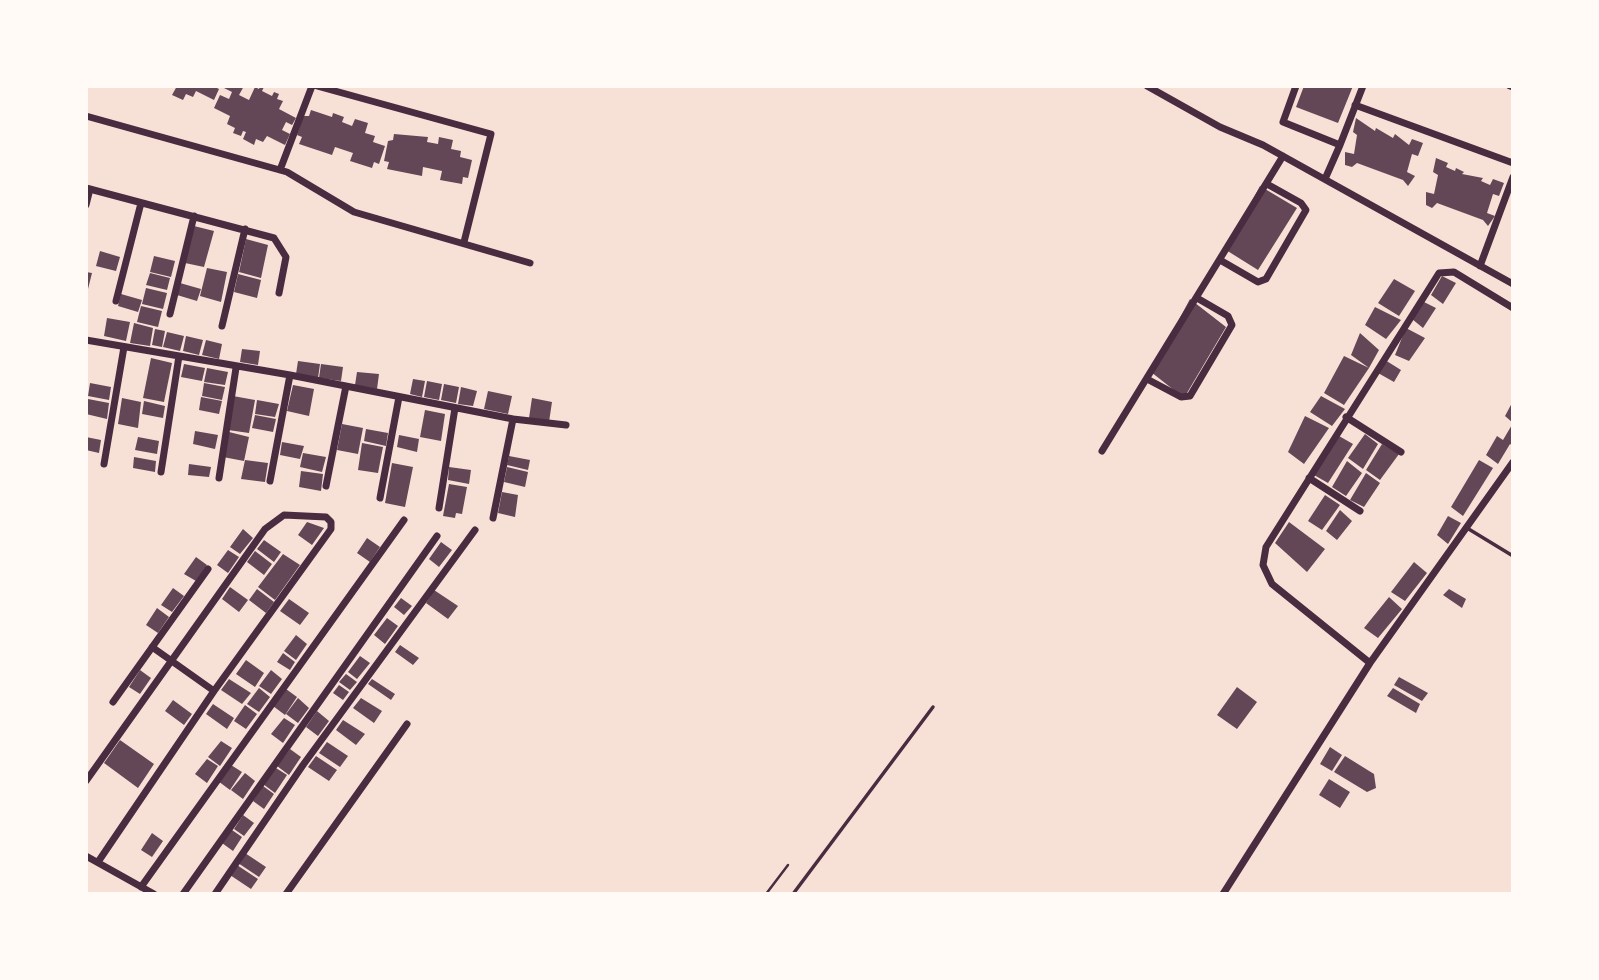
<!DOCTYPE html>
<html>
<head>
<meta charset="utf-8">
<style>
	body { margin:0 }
	#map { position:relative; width:1599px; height:980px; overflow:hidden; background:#f7e1d7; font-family:Inter,sans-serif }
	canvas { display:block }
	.frame { position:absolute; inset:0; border:88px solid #fffaf5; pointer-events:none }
</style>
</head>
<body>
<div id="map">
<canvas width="1599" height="980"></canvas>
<div class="frame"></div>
</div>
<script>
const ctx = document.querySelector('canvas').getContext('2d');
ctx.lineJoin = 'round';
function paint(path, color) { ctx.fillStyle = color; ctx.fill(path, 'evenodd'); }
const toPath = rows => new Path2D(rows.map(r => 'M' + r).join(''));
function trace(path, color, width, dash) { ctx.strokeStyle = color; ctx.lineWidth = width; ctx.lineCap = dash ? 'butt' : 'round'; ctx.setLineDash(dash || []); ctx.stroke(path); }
paint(toPath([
	[177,86,213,86,219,89,214,100,196,91,193,97,186,94,183,100,172,95],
	[225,86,244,86,239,95,249,100,255,87,259,89,260,86,264,87,262,91,272,96,274,92,279,94,277,99,283,101,279,109,296,118,292,125,286,122,282,130,290,134,285,145,267,136,263,142,256,139,254,145,243,139,246,132,243,131,241,136,233,133,235,128,227,124,230,116,214,108,220,95,229,99,232,92,224,88],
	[1304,86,1353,86,1338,123,1296,107],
	[311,110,332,117,333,113,344,117,342,122,352,126,355,119,368,123,365,133,375,136,373,142,385,146,379,164,374,162,372,168,350,161,353,153,335,147,332,155,299,144,302,137,297,135,303,116,309,116],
	[1356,118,1375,131,1376,128,1393,138,1395,134,1409,145,1412,139,1423,143,1418,156,1412,154,1407,172,1415,176,1408,186,1403,180,1357,163,1352,167,1345,165,1345,152,1354,154,1357,135,1353,132],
	[394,134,428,137,427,142,438,144,439,137,453,140,451,149,461,151,460,157,472,160,468,178,463,177,462,184,440,180,442,171,423,167,422,176,387,169,389,162,384,161,388,141,393,140],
	[1436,158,1448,163,1446,167,1455,171,1456,168,1464,172,1462,174,1483,178,1481,181,1490,185,1493,179,1504,183,1499,196,1493,194,1487,213,1495,216,1488,226,1483,220,1437,203,1432,208,1426,205,1426,192,1434,194,1438,175,1433,172],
	[1260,186,1297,208,1258,270,1226,250],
	[194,226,214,231,204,267,185,263],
	[246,239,268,245,261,278,239,272],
	[100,251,120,257,116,271,96,266],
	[154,256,175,261,171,277,150,272],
	[207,268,227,272,221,302,200,296],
	[86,272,92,273,87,293,86,293],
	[150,273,170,278,167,290,146,285],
	[238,274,261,280,257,298,234,292],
	[1442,276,1456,283,1443,304,1431,295],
	[1394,279,1415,291,1399,316,1378,303],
	[180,283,201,289,197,301,177,295],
	[146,288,167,293,163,309,142,304],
	[121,294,142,300,138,312,118,306],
	[1190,299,1226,327,1184,398,1151,372],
	[1422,301,1436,308,1423,328,1412,319],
	[141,306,162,311,158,327,137,322],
	[1375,307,1401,320,1386,339,1365,325],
	[107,318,130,322,126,341,104,336],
	[134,323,153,328,150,346,130,343],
	[1406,328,1425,338,1409,361,1395,355],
	[155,329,165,331,162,347,152,345],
	[167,332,184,336,180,351,163,347],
	[1360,333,1379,350,1369,368,1351,355],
	[186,336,203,340,199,355,183,351],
	[206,340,222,344,219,359,202,355],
	[242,349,260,351,258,365,240,362],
	[1344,356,1369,368,1344,405,1324,393],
	[151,358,172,363,164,402,143,398],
	[1385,360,1401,370,1394,382,1378,373],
	[298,361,320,364,318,378,296,374],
	[184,364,205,368,202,381,181,377],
	[321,364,343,367,341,381,319,378],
	[207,368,228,372,225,385,204,382],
	[357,372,379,374,377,389,355,385],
	[413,379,425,381,422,397,410,394],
	[427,381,442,384,439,400,424,397],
	[90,383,111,387,109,400,88,396],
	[204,383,225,387,222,400,202,396],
	[444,384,459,387,456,403,441,400],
	[293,385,314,389,309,416,287,411],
	[461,387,477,391,473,406,458,404],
	[488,391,512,396,508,414,484,409],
	[233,396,255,400,249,433,228,430],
	[1321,396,1345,409,1332,426,1310,412],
	[201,397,222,401,219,414,199,410],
	[122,398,141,402,138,428,118,424],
	[532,398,552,402,549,422,529,418],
	[88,399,109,403,107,419,86,414],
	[257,400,279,404,275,417,255,414],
	[144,401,165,406,163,418,142,414],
	[1513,401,1513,446,1510,444,1498,464,1486,455,1497,436,1503,440,1513,423,1505,416],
	[425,410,445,414,441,441,420,437],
	[255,415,276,419,273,432,252,428],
	[1305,416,1329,428,1304,464,1288,452],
	[342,424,363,428,358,454,337,450],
	[366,429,388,433,386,446,364,441],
	[195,431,218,435,215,449,193,444],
	[229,432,249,437,244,461,223,457],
	[1365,434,1378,444,1363,469,1348,458],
	[399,435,419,439,417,452,397,447],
	[1339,436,1353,444,1328,483,1314,475],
	[86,437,101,440,99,453,86,450],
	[138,437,159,441,157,454,135,450],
	[282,442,304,446,300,459,280,455],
	[362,443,383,447,378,473,358,470],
	[1382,444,1399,454,1380,480,1366,470],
	[303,453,326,457,322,472,300,467],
	[509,456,530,460,528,470,507,465],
	[134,457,156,461,155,472,133,468],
	[245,460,268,463,265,482,241,479],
	[1479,460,1493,468,1463,516,1451,507],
	[1347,461,1362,473,1346,496,1332,487],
	[392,463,413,467,405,507,385,503],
	[189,464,211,467,209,477,188,475],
	[449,467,471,470,469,484,448,480],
	[507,467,528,472,525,487,504,482],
	[301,471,323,474,321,491,299,487],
	[1366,473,1380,483,1364,507,1350,500],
	[449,484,467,487,462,514,456,513,455,518,443,516],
	[502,492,518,495,515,517,498,513],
	[1325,495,1340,505,1322,530,1308,521],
	[1340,510,1352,521,1337,540,1326,531],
	[1448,516,1461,523,1448,544,1437,535],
	[307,522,324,528,312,545,298,535],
	[1289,522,1325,549,1307,572,1275,543],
	[243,529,253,538,240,554,230,547],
	[367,538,380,547,370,562,357,553],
	[264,540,281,552,274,562,257,549],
	[441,542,452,550,439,567,429,559],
	[228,550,239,557,228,573,217,565],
	[255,551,272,564,264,575,247,562],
	[283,554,300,565,275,600,258,587],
	[196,557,207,565,196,581,184,574],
	[1414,562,1427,573,1405,601,1391,592],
	[230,587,248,600,239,612,222,599],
	[173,588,184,596,172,612,161,605],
	[257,589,274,602,266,613,249,600],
	[1449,589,1466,599,1462,608,1443,595],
	[434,590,458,606,448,619,426,603],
	[1389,597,1402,609,1378,638,1364,628],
	[401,598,412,606,404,615,394,607],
	[289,599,309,613,300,625,280,611],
	[157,608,169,617,158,633,146,625],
	[387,618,398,626,385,644,374,635],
	[296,635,307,644,296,660,284,651],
	[400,645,419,658,413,665,395,652],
	[283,653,295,662,290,670,277,662],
	[360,656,370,663,357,679,348,672],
	[246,660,264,673,255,687,236,674],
	[140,670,151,678,140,694,129,687],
	[271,670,282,679,271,694,259,686],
	[346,674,357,682,350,690,339,682],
	[1399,677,1428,693,1422,701,1394,685],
	[229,679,251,693,242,704,221,690],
	[372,679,395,694,391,700,368,684],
	[339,685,349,692,343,700,333,693],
	[1237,687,1257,702,1237,729,1217,715],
	[259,688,270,697,259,712,247,704],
	[1393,688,1420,704,1416,713,1387,696],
	[286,689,297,697,285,715,273,706],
	[298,698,309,708,298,723,286,714],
	[361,698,382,711,374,723,353,708],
	[173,700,192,714,184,725,165,711],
	[213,704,234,718,227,729,206,714],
	[245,705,257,714,246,729,234,721],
	[317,711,329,721,318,736,306,727],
	[284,718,295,725,283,743,271,734],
	[343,720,365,734,356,745,336,730],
	[120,740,154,764,138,788,104,763],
	[221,741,232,748,220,766,208,757],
	[327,742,348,756,340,767,319,753],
	[1330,747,1342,755,1332,771,1320,764],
	[290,749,301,757,289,775,277,766],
	[316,756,337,770,329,781,308,767],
	[1345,756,1374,774,1376,788,1367,792,1334,772],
	[207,759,218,766,207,783,195,774],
	[231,765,242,772,230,790,218,781],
	[276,768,287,775,275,793,263,784],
	[245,773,255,781,243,799,231,790],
	[1329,779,1350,792,1340,808,1319,795],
	[263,786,274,794,264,809,253,801],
	[243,815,254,823,244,836,234,829],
	[232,830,242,837,233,851,222,843],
	[152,833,163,841,152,857,141,850],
	[245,853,266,867,259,877,238,863],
	[237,865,258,879,251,889,230,875]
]), '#644757');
trace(toPath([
	[766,894,788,865]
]), '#4a2c40', 2.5);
trace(toPath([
	[1467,528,1513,556],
	[793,894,933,707]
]), '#4a2c40', 3.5);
trace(toPath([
	[317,86,491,134,464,242],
	[1147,86,1220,127,1263,145,1513,284],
	[1296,86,1283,122,1340,145,1325,179],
	[1510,86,1513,87],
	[1355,105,1513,163],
	[86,116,287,172,354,212,530,263],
	[1340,145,1363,86],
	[280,170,312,86],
	[86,188,274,238,286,257,279,293],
	[86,205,90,189],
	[1220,260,1258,282,1266,279,1306,210,1301,203,1267,184],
	[1480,266,1513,177],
	[116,301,141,203],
	[170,314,194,216],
	[222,326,245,229],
	[86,340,290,375,513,419,566,425],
	[1147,379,1181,397,1190,396,1232,325,1228,316,1197,298],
	[1346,417,1401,452],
	[1102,451,1283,156],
	[104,464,124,347],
	[161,472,179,356],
	[219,478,236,368],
	[1309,478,1360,511],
	[270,481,290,375],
	[326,486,346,386],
	[380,498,399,397],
	[439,508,455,408],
	[493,518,513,419],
	[152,647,214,691],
	[1370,663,1272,584,1263,565,1266,547,1439,273,1454,272,1513,308],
	[113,702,208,569],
	[86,781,265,529,284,515,326,517,331,522,331,529,214,691,98,862],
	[86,856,154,894],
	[141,887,404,520],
	[183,894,437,536],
	[215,894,303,765,475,530],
	[286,894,407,724],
	[1223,894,1370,663,1513,462]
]), '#4a2c40', 7);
</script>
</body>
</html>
